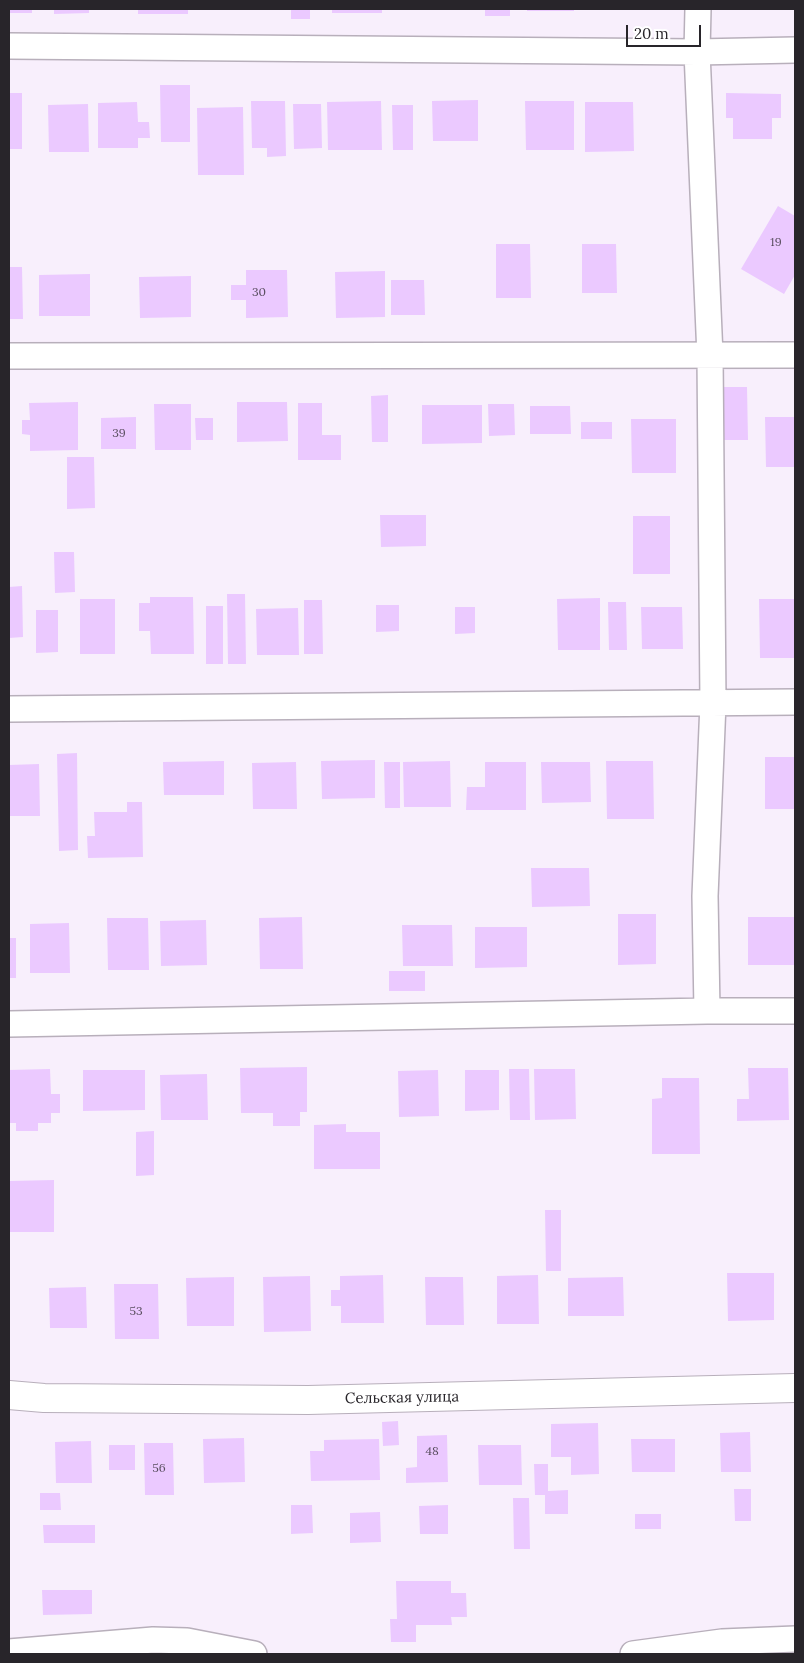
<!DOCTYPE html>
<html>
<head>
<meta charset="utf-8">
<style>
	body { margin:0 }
	#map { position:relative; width:804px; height:1663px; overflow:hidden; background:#f8effc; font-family:Lora,serif }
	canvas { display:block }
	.frame { position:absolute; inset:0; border:10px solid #28252a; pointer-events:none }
	.scale { position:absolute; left:626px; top:25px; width:75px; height:22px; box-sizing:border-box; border:2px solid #28252a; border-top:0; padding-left:6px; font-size:15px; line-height:18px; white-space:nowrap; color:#28252a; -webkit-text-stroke:4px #fff; paint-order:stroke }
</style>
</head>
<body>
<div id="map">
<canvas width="804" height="1663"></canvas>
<div class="frame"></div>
<div class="scale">20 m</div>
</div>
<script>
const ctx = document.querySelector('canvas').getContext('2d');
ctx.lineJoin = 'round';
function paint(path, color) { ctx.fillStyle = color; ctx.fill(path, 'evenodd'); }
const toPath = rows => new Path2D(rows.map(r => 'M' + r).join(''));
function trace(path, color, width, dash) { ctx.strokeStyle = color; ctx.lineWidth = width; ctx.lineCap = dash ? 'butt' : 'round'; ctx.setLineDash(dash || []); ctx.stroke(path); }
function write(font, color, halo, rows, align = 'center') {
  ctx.font = font + ' Lora,serif'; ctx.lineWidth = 5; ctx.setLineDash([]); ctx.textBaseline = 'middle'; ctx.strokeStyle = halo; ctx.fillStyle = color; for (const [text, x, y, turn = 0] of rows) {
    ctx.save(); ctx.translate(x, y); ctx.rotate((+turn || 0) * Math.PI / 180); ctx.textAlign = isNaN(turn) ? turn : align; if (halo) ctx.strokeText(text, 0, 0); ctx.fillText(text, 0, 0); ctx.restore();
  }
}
paint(toPath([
	[9,9,32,9,32,13,9,13],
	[54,9,89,9,89,13,54,14],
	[138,9,188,9,188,14,138,14],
	[291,9,310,9,310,19,291,19],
	[332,9,382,9,382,13,332,13],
	[485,9,510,9,510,16,485,16],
	[527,9,574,9,574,11,527,11],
	[160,85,190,85,190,142,161,142],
	[9,93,22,93,22,149,9,149],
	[726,93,781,94,781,118,772,118,772,139,733,139,733,118,726,118],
	[478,100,478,141,433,141,432,101],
	[251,101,285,101,286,156,267,157,267,148,252,148],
	[381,101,382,150,328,150,327,102],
	[525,101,574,101,574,150,526,150],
	[137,102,138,122,149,122,150,138,138,138,138,148,98,148,98,103],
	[585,102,633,102,634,151,585,152],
	[88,104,89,152,49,152,48,105],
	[293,104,321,104,322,148,294,149],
	[392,105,413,105,413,150,393,150],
	[243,107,244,175,198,175,197,108],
	[778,206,795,216,795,275,784,294,741,269],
	[496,244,530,244,531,298,496,298],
	[582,244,616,244,617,293,582,293],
	[9,267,22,267,23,319,9,319],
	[246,270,287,270,288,317,246,318,246,300,231,300,231,285,246,285],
	[385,271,385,317,336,318,335,272],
	[90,274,90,316,39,316,39,275],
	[191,276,191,317,140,318,139,277],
	[391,280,424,280,425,315,391,315],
	[722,387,747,387,748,440,723,440],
	[388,395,388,442,372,442,371,396],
	[78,402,78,450,30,451,30,435,22,434,22,420,30,420,29,403],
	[237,402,287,402,288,441,237,442],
	[298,403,322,403,322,435,341,435,341,460,298,460],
	[154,404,191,404,191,450,155,450],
	[488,404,514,404,515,435,489,436],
	[422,405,482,405,482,443,422,444],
	[530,406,570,406,571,434,530,434],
	[136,417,136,449,101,449,101,418],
	[765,417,795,417,795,467,766,467],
	[195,418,213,418,213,440,196,440],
	[631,419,676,419,676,473,632,473],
	[581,422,612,422,612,439,581,439],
	[67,457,94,457,95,508,67,509],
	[380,515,426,515,426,546,381,547],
	[633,516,670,516,670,574,633,574],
	[54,552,74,552,75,592,55,593],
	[22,586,23,637,9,638,9,587],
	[227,594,245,594,246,664,228,664],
	[150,597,193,597,194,654,151,654,150,631,139,631,139,603,150,603],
	[600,598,600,650,558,650,557,599],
	[80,599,115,599,115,654,80,654],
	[759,599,795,599,795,658,760,658],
	[304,600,322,600,323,654,304,654],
	[608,602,626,602,627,650,609,650],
	[376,605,399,605,399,631,376,632],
	[206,606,223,606,223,664,206,664],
	[455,607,475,607,475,633,455,634],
	[641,607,682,607,683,649,642,649],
	[298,608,299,655,257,655,256,609],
	[36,610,58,610,58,652,36,653],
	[77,753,78,850,59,851,57,754],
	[765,757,795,757,795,809,765,809],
	[375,760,375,798,322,799,321,761],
	[224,761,224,795,164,795,163,762],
	[450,761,451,807,404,807,403,762],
	[606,761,653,761,654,819,607,819],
	[296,762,297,809,253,809,252,763],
	[384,762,400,762,400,808,385,808],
	[485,762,526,762,526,810,466,810,467,787,485,787],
	[541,762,590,762,591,802,542,803],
	[39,764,40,816,9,816,9,765],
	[127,802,142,802,143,857,88,858,87,836,95,836,94,812,127,812],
	[531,868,589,868,590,906,532,907],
	[618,914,656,914,656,964,618,965],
	[302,917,303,969,260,969,259,918],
	[748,917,795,917,795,965,748,965],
	[107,918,148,918,149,970,108,970],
	[206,920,207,965,161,966,160,921],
	[69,923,70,973,30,973,30,924],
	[402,925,452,925,453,966,403,966],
	[475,927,527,927,527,967,475,968],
	[9,938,16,938,16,978,9,978],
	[389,971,425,971,425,991,389,991],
	[307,1067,307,1112,300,1112,300,1126,273,1126,273,1113,241,1113,240,1068],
	[748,1068,788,1068,789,1120,737,1121,737,1099,749,1099],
	[50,1069,51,1094,60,1094,60,1113,51,1113,51,1123,38,1123,38,1131,16,1131,16,1123,9,1123,9,1070],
	[509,1069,529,1069,530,1120,510,1120],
	[534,1069,575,1069,576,1119,535,1120],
	[83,1070,145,1070,145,1110,83,1111],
	[438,1070,439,1116,399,1117,398,1071],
	[465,1070,499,1070,499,1110,465,1111],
	[207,1074,208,1120,161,1120,160,1075],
	[662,1078,699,1078,700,1154,652,1154,652,1099,662,1098],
	[346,1124,346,1132,380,1132,380,1169,314,1169,314,1125],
	[154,1131,154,1175,136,1176,136,1132],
	[54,1180,54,1232,9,1232,9,1181],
	[545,1210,561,1210,561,1271,546,1271],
	[727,1273,774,1273,774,1320,728,1321],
	[383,1275,384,1323,341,1323,341,1306,331,1306,331,1290,340,1290,340,1276],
	[538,1275,539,1324,497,1324,497,1276],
	[310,1276,311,1331,264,1332,263,1277],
	[234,1277,234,1326,187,1326,186,1278],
	[425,1277,463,1277,464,1325,426,1325],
	[623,1277,624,1316,568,1316,568,1278],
	[114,1284,158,1284,159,1339,115,1339],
	[86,1287,87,1328,50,1328,49,1288],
	[398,1421,399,1445,383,1446,382,1422],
	[598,1423,599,1474,571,1475,571,1457,551,1457,551,1424],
	[750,1432,751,1472,721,1472,720,1433],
	[447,1435,448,1482,406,1483,406,1468,417,1467,417,1436],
	[244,1438,245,1482,204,1483,203,1439],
	[379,1439,380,1480,311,1481,310,1451,324,1451,324,1440],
	[631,1439,675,1439,675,1472,632,1472],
	[91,1441,92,1483,56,1483,55,1442],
	[144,1443,173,1443,174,1495,145,1495],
	[109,1445,135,1445,135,1470,109,1470],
	[478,1445,521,1445,522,1485,479,1485],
	[534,1464,548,1464,548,1491,568,1490,568,1514,545,1514,545,1495,535,1495],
	[734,1489,751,1489,751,1521,735,1521],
	[40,1493,60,1493,61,1510,40,1510],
	[513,1498,529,1498,530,1549,514,1549],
	[291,1505,312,1505,313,1533,291,1534],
	[448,1505,448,1534,420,1534,419,1506],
	[380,1512,381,1542,350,1543,350,1513],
	[635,1514,661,1514,661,1529,635,1529],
	[43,1525,95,1525,95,1543,44,1543],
	[396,1581,451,1581,451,1593,466,1593,467,1617,451,1617,452,1625,416,1625,416,1642,391,1642,390,1619,397,1619],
	[42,1590,92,1590,92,1614,43,1615]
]), '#ebc9ff');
const minor = toPath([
	[698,9,697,52,710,356,713,703,705,896,707,1011],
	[9,46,697,52,795,50],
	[9,356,795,355],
	[9,709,795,702],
	[9,1024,707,1011,795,1011],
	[9,1652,153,1640,187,1641,254,1654],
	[633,1654,722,1642,795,1639]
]);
const secondary = toPath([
	[9,1395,44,1398,308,1400,795,1388]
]);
trace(minor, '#b8afbb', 28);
trace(secondary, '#b8afbb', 30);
trace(minor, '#fff', 25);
trace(secondary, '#fff', 28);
write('12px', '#594e5f', null, [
	["19",776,243],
	["30",259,293],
	["39",119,434],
	["53",136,1312],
	["48",432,1452],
	["56",159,1469]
]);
write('15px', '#28252a', '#fff', [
	["Сельская улица",402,1398,-1]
]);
</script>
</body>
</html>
